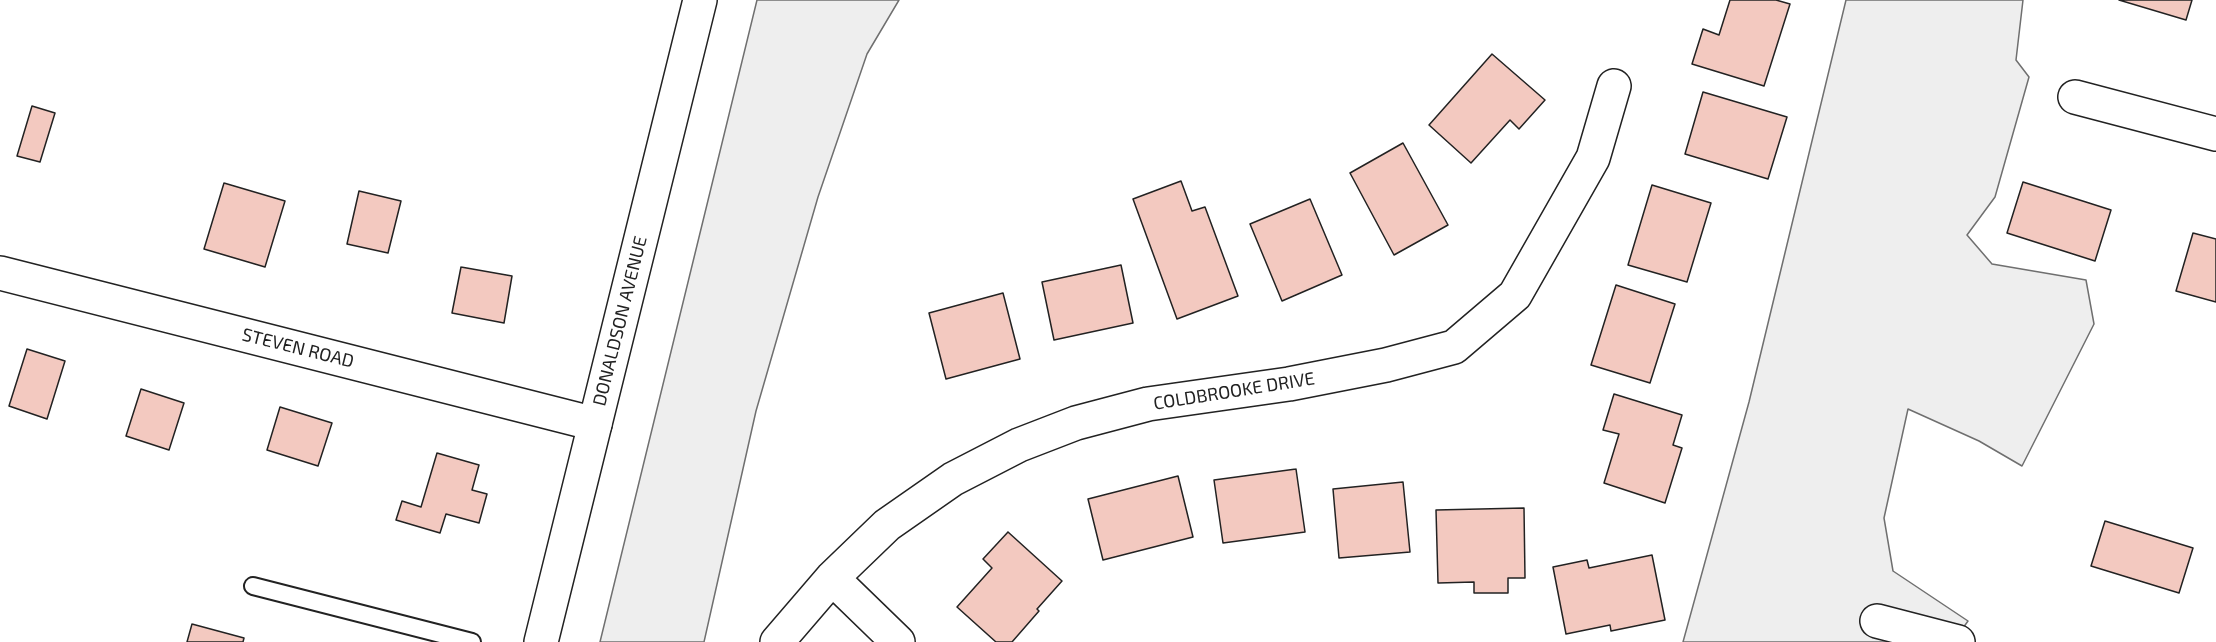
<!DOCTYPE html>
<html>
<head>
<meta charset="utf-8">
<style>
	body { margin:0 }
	canvas { display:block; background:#fff }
</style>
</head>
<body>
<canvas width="2216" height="642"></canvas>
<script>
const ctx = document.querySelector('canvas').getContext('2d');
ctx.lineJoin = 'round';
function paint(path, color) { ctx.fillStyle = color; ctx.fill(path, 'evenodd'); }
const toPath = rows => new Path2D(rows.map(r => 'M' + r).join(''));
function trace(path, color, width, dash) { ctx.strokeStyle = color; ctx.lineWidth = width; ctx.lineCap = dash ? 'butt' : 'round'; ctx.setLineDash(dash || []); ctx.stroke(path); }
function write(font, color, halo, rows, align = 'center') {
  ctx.font = font + ' "Exo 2",sans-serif'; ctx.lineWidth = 4.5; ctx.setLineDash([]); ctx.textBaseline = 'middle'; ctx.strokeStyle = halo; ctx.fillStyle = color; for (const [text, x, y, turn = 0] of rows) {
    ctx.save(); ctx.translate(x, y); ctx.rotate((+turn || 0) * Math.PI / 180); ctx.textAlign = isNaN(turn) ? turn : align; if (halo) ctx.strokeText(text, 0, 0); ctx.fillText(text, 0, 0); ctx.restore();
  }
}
const green = toPath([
	[757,0,899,0,867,54,818,197,756,411,704,642,600,642,757,0],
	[1846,0,2023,0,2016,60,2029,77,1995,197,1967,235,1992,264,2086,280,2094,324,2022,466,1979,441,1908,409,1884,518,1893,571,1968,621,1953,642,1683,642,1749,402,1846,0]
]);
paint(green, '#eee');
trace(green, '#6f6f6f', 1.5);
const building = toPath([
	[1730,0,1776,0,1790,4,1764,86,1692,64,1703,29,1719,35,1730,0],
	[2119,0,2192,0,2186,20,2119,0],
	[1492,54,1545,100,1519,129,1510,120,1471,163,1429,125,1492,54],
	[1703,92,1787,117,1768,179,1685,154,1703,92],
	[32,106,55,113,40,162,17,156,32,106],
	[1403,143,1448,225,1394,255,1350,173,1403,143],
	[1181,181,1192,211,1205,207,1238,296,1177,319,1133,199,1181,181],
	[2023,182,2111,210,2095,261,2007,233,2023,182],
	[224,183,285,201,265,267,204,249,224,183],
	[1652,185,1711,203,1687,282,1628,265,1652,185],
	[359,191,401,201,388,253,347,244,359,191],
	[1310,199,1342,275,1282,301,1250,224,1310,199],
	[2193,233,2216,239,2216,302,2176,291,2193,233],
	[1121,265,1133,323,1054,340,1042,282,1121,265],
	[461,267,512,276,504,323,452,313,461,267],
	[1616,285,1675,304,1650,383,1591,365,1616,285],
	[1003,293,1020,359,946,379,929,313,1003,293],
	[27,349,65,361,47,419,9,406,27,349],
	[141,389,184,403,169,450,126,436,141,389],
	[1614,394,1682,415,1673,445,1682,448,1665,503,1604,483,1619,434,1603,430,1614,394],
	[280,407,332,423,318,466,267,450,280,407],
	[437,453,479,465,472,490,487,494,479,523,446,514,440,533,396,520,402,501,421,507,437,453],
	[1296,469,1305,532,1223,543,1214,480,1296,469],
	[1178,476,1193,537,1103,560,1088,499,1178,476],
	[1403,482,1410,552,1339,558,1333,489,1403,482],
	[1524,508,1525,578,1508,578,1508,593,1474,593,1474,582,1438,583,1436,510,1524,508],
	[2105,521,2193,548,2179,593,2091,566,2105,521],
	[1008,532,1062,581,1037,609,1039,611,1012,642,996,642,957,607,992,568,983,559,1008,532],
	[1652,555,1665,620,1611,631,1610,625,1566,634,1553,567,1587,560,1589,568,1652,555],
	[192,624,244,638,243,642,187,642,192,624]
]);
paint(building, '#f3c9c0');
trace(building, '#222', 1.5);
const lane = toPath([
	[253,586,472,642]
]);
const street = toPath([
	[2075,97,2216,134],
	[0,273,595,424],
	[832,578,898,642],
	[1877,621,1958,642],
	[777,642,832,578,887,525,953,479,1019,445,1076,423,1148,404,1289,384,1386,365,1454,347,1515,295,1593,158,1614,86]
]);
const secondary = toPath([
	[541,642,700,0]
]);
trace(lane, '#222', 20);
trace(street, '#222', 36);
trace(secondary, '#222', 36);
trace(lane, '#fff', 16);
trace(street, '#fff', 33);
trace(secondary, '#fff', 33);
write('18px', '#222', '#fff', [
	["DONALDSON AVENUE",620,321,-76],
	["STEVEN ROAD",298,348,14],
	["COLDBROOKE DRIVE",1234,391,-9]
]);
</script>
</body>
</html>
